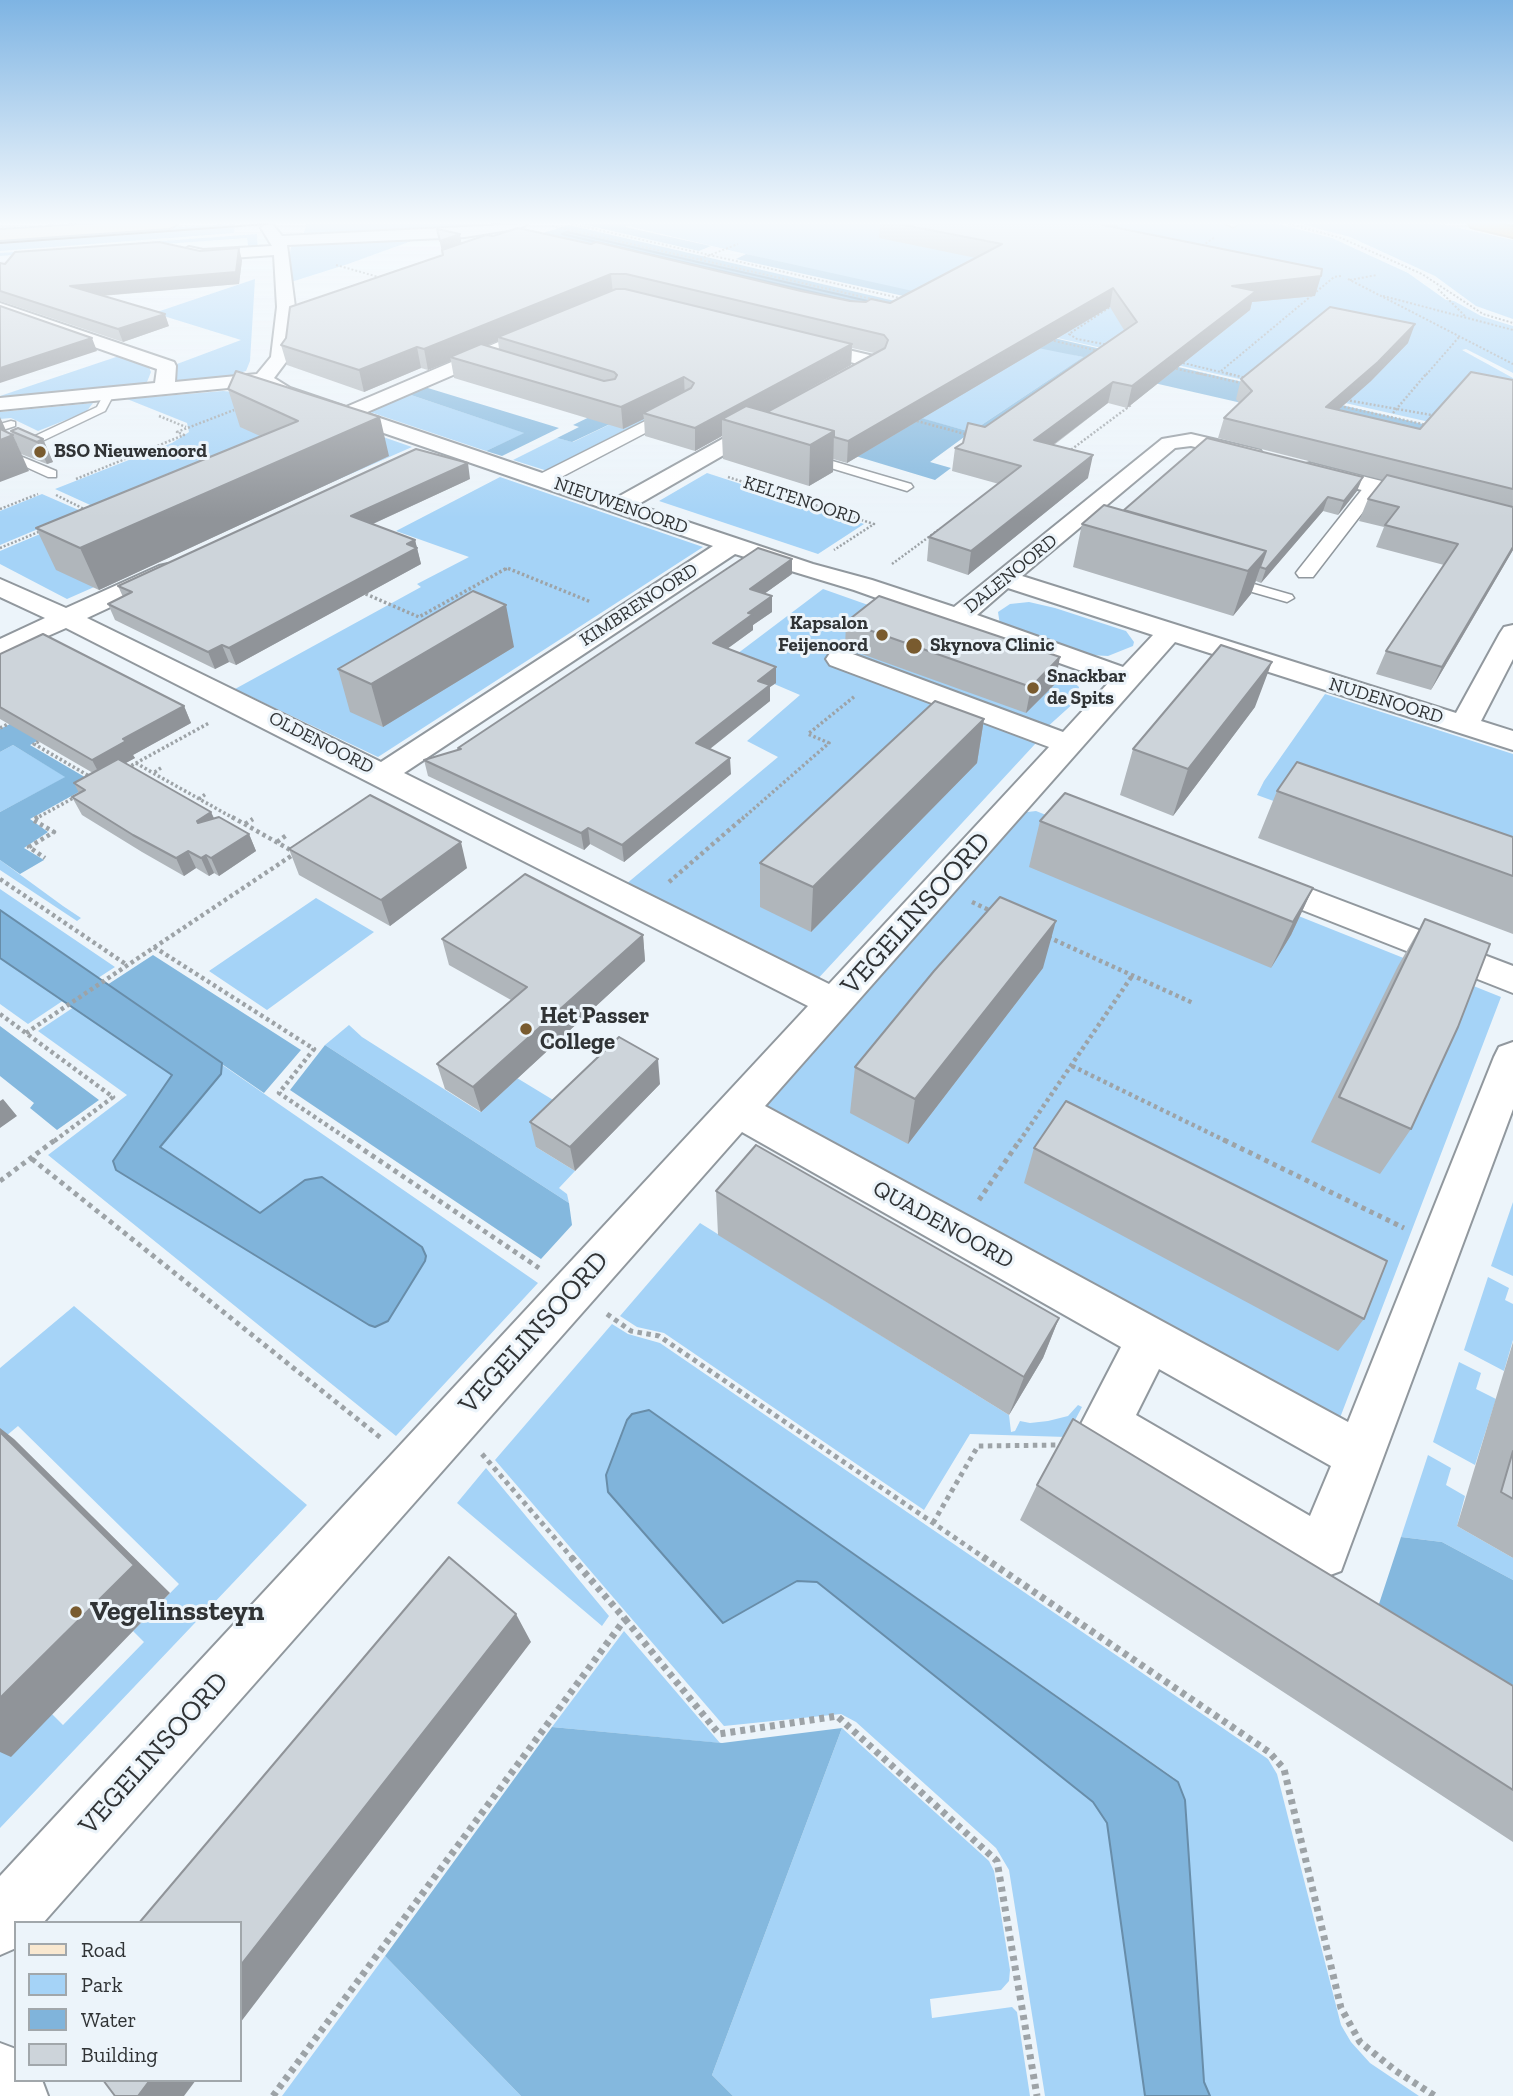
<!DOCTYPE html>
<html>
<head>
<meta charset="utf-8">
<style>
	body { margin:0 }
	#map { position:relative; width:1513px; height:2096px; overflow:hidden; background:#ecf4fa; font-family:"Zilla Slab",serif }
	canvas { display:block }
	.legend { position:absolute; left:14px; top:1921px; width:228px; height:161px; box-sizing:border-box; background:#ecf4fa; border:2px solid #a1a7ab; margin:0; padding:9px 12px; list-style:none; font-size:21px; color:#303335 }
	.legend li { display:flex; align-items:center; gap:14px; height:35px }
	.legend b { width:35px; border:2px solid #a1a7ab }
</style>
</head>
<body>
<div id="map">
<canvas width="1513" height="2096"></canvas>
<ul class="legend">
<li><b style="height:9px;background:#f9e8d0"></b>Road</li>
<li><b style="height:19px;background:#a5d3f7"></b>Park</li>
<li><b style="height:19px;background:#80b4db"></b>Water</li>
<li><b style="height:19px;background:#cdd4da"></b>Building</li>
</ul>
</div>
<script>
const ctx = document.querySelector('canvas').getContext('2d');
ctx.lineJoin = 'round';
function paint(path, color) { ctx.fillStyle = color; ctx.fill(path, 'evenodd'); }
const toPath = rows => new Path2D(rows.map(r => 'M' + r).join(''));
function trace(path, color, width, dash) { ctx.strokeStyle = color; ctx.lineWidth = width; ctx.lineCap = dash ? 'butt' : 'round'; ctx.setLineDash(dash || []); ctx.stroke(path); }
function write(font, color, halo, rows, align = 'center') {
  ctx.font = font + ' "Zilla Slab",serif'; ctx.lineWidth = 6; ctx.setLineDash([]); ctx.textBaseline = 'middle'; ctx.strokeStyle = halo; ctx.fillStyle = color; for (const [text, x, y, turn = 0] of rows) {
    ctx.save(); ctx.translate(x, y); ctx.rotate((+turn || 0) * Math.PI / 180); ctx.textAlign = isNaN(turn) ? turn : align; if (halo) ctx.strokeText(text, 0, 0); ctx.fillText(text, 0, 0); ctx.restore();
  }
}
paint(toPath([
	[235,224,234,233,0,251,0,237],
	[307,224,508,224,475,229,302,238],
	[620,224,1278,224,1332,238,1408,273,1446,300,1454,301,1481,316,1513,326,1513,373,1466,349,1462,350,1513,378,1513,382,1478,433,991,323,988,312],
	[1301,224,1440,224,1513,240,1513,319,1476,306,1435,276,1350,237],
	[257,234,258,251,249,251,247,238,0,256,0,253],
	[428,235,348,264,288,283,288,263,292,242],
	[255,279,250,361,246,371,216,380,176,384,177,364,241,340,154,313],
	[1028,344,1083,357,971,432,916,417],
	[119,356,149,367,151,372,145,387,0,399,0,396],
	[223,391,245,393,294,406,412,447,67,599,0,564,0,551,99,509,55,489,172,443,189,432,187,423,127,399],
	[402,392,525,433,486,451,364,410],
	[93,403,86,412,38,431,11,418,0,419,0,412],
	[646,407,676,415,560,475,513,460,557,438,573,442],
	[707,473,864,524,818,554,659,501],
	[500,477,703,547,378,757,235,689,421,587,417,584,469,557,396,531],
	[42,494,81,511,0,545,0,511],
	[823,589,1066,675,1079,687,1076,701,1045,729,1036,743,814,983,619,890,778,757,747,741,800,695,725,663],
	[1029,602,1055,608,1126,631,1134,642,1133,646,1108,656,1090,655,1000,625,998,612,1010,604],
	[1325,694,1513,754,1513,888,1257,795,1264,781],
	[13,745,66,777,0,812,0,752],
	[1036,811,1501,997,1338,1423,759,1105,1019,813],
	[0,860,63,906,81,918,77,921,0,870],
	[0,889,115,967,98,978,0,910],
	[316,898,374,932,267,1010,209,971],
	[0,958,64,1000,28,1024,0,1004],
	[74,1007,172,1075,113,1161,369,1325,425,1261,425,1251,305,1180,260,1213,160,1147,221,1074,221,1064,538,1283,396,1436,48,1155,127,1095,38,1031],
	[349,1025,362,1037,480,1112,517,1078,573,1112,536,1147,575,1171,559,1188,567,1194,569,1203,325,1045],
	[1513,1202,1513,1276,1491,1266],
	[700,1223,1009,1415,1011,1432,1015,1431,1020,1421,1030,1423,1048,1421,1068,1416,1078,1405,1082,1407,1066,1437,970,1434,924,1510,664,1333,637,1327,620,1316],
	[1488,1277,1509,1288,1505,1300,1513,1304,1513,1340,1504,1371,1464,1350],
	[74,1306,307,1505,0,1828,0,1744,52,1714,63,1725,144,1642,133,1631,179,1584,18,1426,0,1441,0,1368],
	[612,1324,628,1334,660,1343,1268,1759,1277,1774,1341,2025,1351,2042,1370,2063,1419,2096,1210,2096,1204,2082,1185,1800,1174,1778,655,1414,632,1414,627,1420,606,1475,723,1623,797,1581,817,1582,1093,1802,1107,1823,1145,2096,1045,2096,1009,1870,996,1848,856,1722,841,1714,724,1726,495,1460],
	[1459,1362,1481,1373,1476,1389,1496,1399,1475,1465,1433,1442],
	[1428,1455,1451,1468,1446,1485,1465,1496,1457,1526,1513,1558,1513,1580,1442,1542,1401,1537],
	[486,1468,609,1616,602,1626,457,1503],
	[624,1631,720,1743,552,1727],
	[842,1728,989,1861,994,1871,1010,1970,1009,1981,1001,1990,930,1999,932,2018,1012,2007,1017,2012,1030,2096,733,2096,712,2075],
	[385,1956,521,2096,282,2096]
]), '#a5d3f7');
paint(toPath([
	[582,224,630,224,625,227,711,246,699,251],
	[569,225,1513,445,1513,465,1154,383,991,438,971,432,930,462,951,468,935,480,786,435,900,412,971,432,1083,357,511,243],
	[746,254,985,307,976,312,736,259],
	[418,385,559,428,502,456,486,451,524,433,402,392],
	[649,388,646,407,572,442,557,438,579,427,573,425],
	[24,717,51,733,30,745,95,783,30,819,48,832,24,848,44,860,20,874,0,860,0,812,65,777,13,745,0,752,0,729],
	[153,955,301,1050,264,1093,107,985],
	[0,1026,99,1100,57,1130,30,1108,34,1103,0,1076],
	[325,1045,569,1203,572,1225,541,1259,290,1090],
	[1401,1537,1442,1542,1513,1580,1513,1693,1377,1610],
	[552,1727,722,1743,842,1728,712,2075,733,2096,521,2096,385,1956]
]), '#84b8de');
const water = toPath([
	[567,232,942,318,937,321,562,234,567,232],
	[0,910,222,1063,221,1074,160,1147,260,1213,305,1180,322,1177,422,1247,426,1256,425,1261,388,1321,375,1327,369,1325,116,1170,113,1161,172,1075,0,958,0,910],
	[649,1410,1178,1782,1185,1800,1204,2082,1210,2096,1145,2096,1107,1823,1093,1802,817,1582,797,1581,723,1623,608,1492,606,1475,627,1420,632,1414,649,1410]
]);
paint(water, '#80b4db');
trace(water, '#688da9', 2);
const service = toPath([
	[1226,224,1237,224,1237,225,1233,227,1226,224],
	[109,391,114,394,105,411,15,454,56,471,56,477,48,477,0,455,1,452,97,407,105,392,109,391],
	[11,421,15,422,15,426,0,431,0,424,11,421],
	[805,453,911,484,913,487,907,491,801,459,799,457,805,453],
	[1226,576,1292,595,1294,598,1287,602,1221,583,1221,577,1226,576]
]);
const pedestrian = toPath([
	[683,402,691,407,689,410,548,484,542,485,533,480,536,476,683,402],
	[1374,481,1383,486,1313,577,1299,577,1296,573,1299,569,1368,482,1374,481]
]);
const minor = toPath([
	[265,224,273,225,282,236,527,224,520,228,465,237,287,245,295,307,289,358,274,378,290,388,346,407,543,323,555,323,558,327,555,331,365,413,616,498,760,418,774,418,777,422,774,426,637,505,813,564,872,580,954,607,1162,439,1191,434,1260,450,1263,455,1260,460,1252,461,1191,446,1175,448,1022,576,1456,713,1500,633,1504,627,1513,625,1513,659,1481,721,1513,731,1513,750,1175,642,765,1106,1348,1422,1494,1057,1499,1047,1513,1042,1513,1109,1348,1552,1341,1571,1322,1578,1303,1571,1089,1441,1081,1424,1121,1347,742,1132,43,1923,16,1923,16,1948,0,1955,0,1876,808,1006,66,628,0,657,0,639,45,618,0,597,0,579,66,608,159,566,168,564,177,566,180,571,177,576,87,618,381,762,713,546,276,396,259,385,0,410,0,398,155,383,157,369,0,314,0,303,174,362,176,366,175,382,257,374,271,357,277,307,274,255,203,260,183,255,181,252,189,247,203,250,272,246,261,228,265,224],
	[735,554,854,590,1110,681,1063,732,850,653,840,651,830,653,826,659,830,665,1049,747,829,984,404,773,735,554],
	[1008,588,1153,635,1123,667,977,615,1008,588],
	[1159,1369,1331,1466,1310,1516,1136,1415,1159,1369],
	[802,339,882,358,884,362,848,385,834,385,831,381,834,377,858,364,796,348,793,344,796,340,802,339],
	[1310,463,1513,514,1513,528,1302,475,1299,470,1302,465,1310,463],
	[1261,870,1513,966,1513,993,1249,889,1244,881,1249,873,1261,870],
	[0,2043,16,2049,16,2080,42,2080,48,2096,0,2096,0,2043]
]);
const secondary = toPath([
	[96,224,177,224,170,228,0,240,0,230,96,224]
]);
const motorway = toPath([
	[1469,224,1498,224,1513,227,1513,237,1471,227,1469,224]
]);
trace(service, '#91989e', 3);
trace(pedestrian, '#91989e', 3);
trace(minor, '#91989e', 4);
trace(secondary, '#91989e', 4);
trace(motorway, '#a98652', 4);
trace(toPath([
	[572,224,904,299],
	[1289,224,1341,238,1422,274,1483,314,1513,323],
	[552,226,894,304],
	[1199,248,1215,237],
	[700,259,738,244],
	[336,265,382,278],
	[1348,279,1513,364],
	[1350,280,1377,275],
	[1438,289,1466,317],
	[1383,296,1513,330],
	[1050,340,1099,351],
	[1109,345,1077,339,1069,334,1110,307],
	[1179,362,1233,375],
	[1172,368,1205,375],
	[1221,371,1334,277,1341,276],
	[1426,375,1459,337]
]), '#9da3a7', 2, [2, 2]);
trace(toPath([
	[1197,373,1246,384],
	[1226,373,1249,379],
	[1346,400,1437,416],
	[1340,406,1427,425],
	[1393,413,1427,373],
	[159,416,186,427],
	[913,420,969,435],
	[1068,452,1131,405],
	[728,477,874,524,834,550],
	[76,479,184,435,177,432,234,410],
	[56,495,88,511],
	[0,509,38,494],
	[0,548,41,531],
	[892,564,941,528],
	[505,569,509,569]
]), '#9da3a7', 2.5, [2, 2]);
trace(toPath([
	[361,592,419,617,507,568,591,602],
	[0,728,12,722],
	[43,739,34,744,91,777],
	[136,763,153,773],
	[127,768,209,723],
	[161,768,153,773,235,819],
	[199,799,207,793],
	[35,819,77,796],
	[742,819,829,743,808,734,855,696]
]), '#9da3a7', 3.5, [2.5, 2.5]);
trace(toPath([
	[38,817,33,820,54,832,29,847,45,858],
	[232,817,294,852],
	[245,824,253,819],
	[277,842,288,834],
	[0,879,127,965],
	[669,882,744,817],
	[972,902,993,912],
	[1048,937,1193,1003],
	[154,947,314,1049,279,1093,352,1142],
	[0,1014,113,1097,53,1142],
	[26,1033,294,854],
	[1072,1066,1228,1142],
	[1019,1142,1132,976]
]), '#9da3a7', 4.5, [3.5, 3.5]);
trace(toPath([
	[349,1140,539,1268],
	[1224,1140,1404,1228],
	[32,1159,381,1438],
	[0,1181,55,1140],
	[979,1200,1020,1140],
	[607,1314,631,1331,659,1336,986,1559],
	[482,1454,573,1559],
	[933,1523,978,1446,1061,1445]
]), '#9da3a7', 5, [4.5, 4.5]);
trace(toPath([
	[983,1557,1269,1752,1284,1769,1341,2008,1360,2042,1396,2071,1435,2096],
	[625,1619,719,1734,837,1716,997,1861,1037,2096],
	[273,2096,625,1619,571,1557]
]), '#9da3a7', 7, [5, 5]);
paint(service, '#fff');
paint(pedestrian, '#fff');
paint(minor, '#fff');
paint(secondary, '#f9e8d0');
paint(motorway, '#eab362');
trace(toPath([
	[0,243,268,224]
]), '#434749', 2);
paint(toPath([
	[880,224,1118,224,1118,228,1315,296,1252,302,1250,310,1127,408,1108,403,1054,445,1088,478,968,575,927,561,929,537,999,484,952,471,955,448,1124,330,1110,307,847,463,833,459,833,472,809,486,723,459,722,436,695,451,645,436,644,419,623,429,454,378,451,361,428,370,421,368,364,392,287,365,281,345,443,255,437,229,462,243,801,291,850,301,890,303,976,258,879,238],
	[498,341,499,349,487,346],
	[852,348,874,353,766,412,851,365],
	[242,260,239,284,102,296,169,326,123,342,0,301,0,263,5,264],
	[1408,343,1371,381,1338,410,1420,429,1513,380,1513,550,1431,690,1376,674,1386,651,1444,565,1376,547,1384,527,1359,521,1368,499,1383,480,1218,438,1224,418,1239,403,1236,399,1241,379],
	[228,389,389,456,99,590,56,570,36,528,260,436,240,427],
	[11,431,43,439,53,462,47,464,21,454],
	[470,479,373,524,415,540,421,564,236,665,229,662,215,669,115,620,108,604,123,597,118,586],
	[1357,491,1338,515,1323,511,1261,583,1256,581,1251,594,1233,616,1073,567,1082,524,1124,510],
	[792,574,764,594,772,612,753,625,753,630,727,649,776,683,770,687,770,701,710,749,731,774,624,862,590,844,584,850,428,776,424,760,459,750,458,748],
	[846,622,1055,684,1026,713,845,648],
	[514,647,383,727,350,712,338,669],
	[0,654,184,706,191,723,133,755,135,758,125,763,211,812,214,818,249,834,256,851,219,876,214,873,209,876,196,868,184,876,142,852,82,815,72,797,79,793,74,783,93,773,0,719],
	[1255,707,1173,816,1120,795,1133,749],
	[984,719,977,763,811,932,760,907,760,863],
	[1277,791,1513,837,1513,934,1258,838],
	[1040,821,1313,888,1291,935,1271,968,1029,867],
	[289,849,467,868,390,926,299,875],
	[1425,919,1411,1129,1380,1174,1311,1142,1398,966],
	[643,935,645,961,481,1112,445,1089,437,1064,511,1000,449,965,442,939],
	[1043,968,908,1144,850,1113,855,1067],
	[660,1084,575,1171,536,1147,530,1122],
	[1034,1148,1364,1319,1338,1351,1024,1183],
	[716,1191,1059,1318,1043,1358,1009,1415,718,1235],
	[1513,1342,1513,1558,1457,1526],
	[1037,1485,1513,1686,1513,1842,1020,1520]
]), '#b0b6bb');
paint(toPath([
	[1104,224,1118,224,1116,233,1100,243],
	[460,234,462,247,442,254,440,241],
	[239,248,242,260,239,284,74,298,70,286],
	[611,274,613,294,498,337,498,341,456,358,450,357,451,361,428,370,424,349],
	[1321,276,1315,296,1252,302,1250,310,1127,408,1132,386,1232,286],
	[1113,288,1110,307,847,463,848,441],
	[165,314,169,326,123,342,118,329],
	[1415,324,1408,343,1371,381,1319,427,1326,407],
	[92,338,97,351,0,383,0,368],
	[852,344,851,365,743,425,722,419,722,436,695,451,695,428],
	[417,347,421,368,364,392,359,370],
	[684,377,685,399,643,413,644,419,623,429,621,407],
	[1113,382,1108,403,1030,462,1034,440],
	[0,417,9,437,13,435,29,471,0,482],
	[380,417,389,456,99,590,80,548],
	[834,431,833,472,809,486,810,445],
	[43,439,53,462,47,464,37,442],
	[1093,455,1088,478,968,575,971,551],
	[468,463,470,479,355,532,351,516],
	[1363,477,1357,491,1338,515,1344,501],
	[1328,497,1323,511,1261,583,1266,569],
	[415,540,421,564,236,665,229,648],
	[1513,547,1513,550,1431,690,1442,667],
	[1266,551,1251,594,1233,616,1248,571],
	[792,559,792,574,750,604,750,589],
	[772,596,772,612,753,625,753,630,713,659,713,643,748,613],
	[506,605,514,647,383,727,371,684],
	[222,645,229,662,215,669,208,652],
	[1060,657,1055,684,1026,713,1031,687],
	[1272,662,1255,707,1173,816,1188,769],
	[776,667,776,683,770,687,770,701,697,759,696,743,758,681],
	[184,706,191,723,133,755,135,758,101,777,92,760,123,739],
	[984,719,977,763,811,932,813,887],
	[730,758,731,774,624,862,622,845],
	[211,812,219,830,205,838,197,821],
	[588,828,590,844,584,850,581,833],
	[249,834,256,851,219,876,211,858],
	[461,842,467,868,390,926,381,900],
	[188,851,196,868,184,876,176,858],
	[206,855,214,873,209,876,201,858],
	[1313,888,1291,935,1271,968,1293,922],
	[1056,921,1043,968,908,1144,915,1099],
	[643,935,645,961,481,1112,473,1087],
	[658,1059,660,1084,575,1171,570,1147],
	[3,1099,17,1116,0,1128,0,1101],
	[1059,1318,1043,1358,1009,1415,1024,1377],
	[0,1428,14,1439,170,1593,11,1757,0,1752],
	[516,1614,531,1642,240,2023,240,1966],
	[150,2080,196,2080,184,2096,138,2096]
]), '#909499');
const building = toPath([
	[899,224,1104,224,1103,225,1322,269,1321,276,1232,286,1256,291,1132,386,1113,382,1034,440,1093,455,971,551,929,537,1021,466,955,448,963,443,968,423,985,427,1137,322,1113,288,848,441,834,437,834,431,767,412,885,348,888,340,884,335,626,274,611,274,424,349,417,347,359,370,281,345,286,338,290,307,443,255,442,250,486,235,493,236,518,228,591,244,596,242,801,291,850,301,866,302,871,299,890,303,1002,244,899,224],
	[437,229,460,234,440,241,437,229],
	[159,242,200,251,239,248,236,272,70,286,165,314,118,329,0,291,0,263,5,264,15,252,159,242],
	[616,289,625,289,852,344,695,428,643,413,691,388,694,383,684,377,621,407,450,357,481,344,604,381,615,379,617,375,614,372,498,337,616,289],
	[0,306,92,338,0,368,0,306],
	[1330,307,1415,324,1378,362,1326,407,1420,429,1471,372,1513,380,1513,489,1224,418,1252,391,1241,379,1330,307],
	[236,371,380,417,80,548,36,528,298,421,228,389,236,371],
	[746,406,834,431,810,445,722,419,746,406],
	[18,428,43,439,37,442,11,431,18,428],
	[0,429,13,435,0,440,0,429],
	[1207,438,1363,477,1344,501,1328,497,1266,569,1260,567,1266,551,1124,510,1207,438],
	[416,449,468,463,351,516,415,540,407,544,417,548,229,648,222,645,208,652,108,604,132,592,118,586,416,449],
	[1387,475,1513,507,1513,547,1442,667,1386,651,1458,544,1385,525,1399,507,1368,499,1387,475],
	[1104,505,1266,551,1248,571,1082,524,1104,505],
	[758,548,792,559,750,589,772,596,748,613,753,614,713,643,776,667,758,681,770,685,696,743,730,758,622,845,588,828,581,833,424,760,461,749,458,748,758,548],
	[473,591,506,605,371,684,338,669,473,591],
	[879,596,1060,657,1031,687,846,622,879,596],
	[43,634,184,706,123,739,126,741,92,760,0,707,0,654,43,634],
	[1221,645,1272,662,1188,769,1133,749,1221,645],
	[935,701,984,719,813,887,760,863,935,701],
	[118,759,211,812,197,821,198,823,219,817,249,834,211,858,206,855,201,858,188,851,176,858,133,835,72,797,85,790,74,783,118,759],
	[1297,762,1513,837,1513,876,1277,791,1297,762],
	[1065,793,1313,888,1293,922,1040,821,1065,793],
	[370,795,461,842,381,900,289,849,370,795],
	[525,874,643,935,473,1087,437,1064,527,987,442,939,525,874],
	[1000,897,1056,921,915,1099,855,1067,934,971,1000,897],
	[1425,919,1490,944,1458,1027,1411,1129,1339,1097,1425,919],
	[619,1037,658,1059,570,1147,530,1122,619,1037],
	[1066,1101,1387,1261,1364,1319,1034,1148,1066,1101],
	[756,1145,1059,1318,1024,1377,716,1191,756,1145],
	[1073,1419,1513,1686,1513,1790,1037,1485,1073,1419],
	[0,1432,134,1565,0,1698,0,1432],
	[1513,1451,1513,1499,1501,1492,1513,1451],
	[449,1557,516,1614,240,1966,240,1923,139,1923,449,1557],
	[103,2080,150,2080,138,2096,115,2096,103,2080]
]);
paint(building, '#cdd4da');
trace(building, '#909499', 2);
const sky = ctx.createLinearGradient(0, 0, 0, 518);
sky.addColorStop(0, '#7eb4e3');
sky.addColorStop(0.43, '#f6fafd');
sky.addColorStop(1, '#f6fafd00');
ctx.fillStyle = sky;
ctx.fillRect(0, 0, 1513, 518);
for (const [x, y, r, color] of [
	[40,452,7,"#795b2f"],
	[882,635,7,"#795b2f"],
	[914,646,9,"#795b2f"],
	[1033,688,7,"#795b2f"],
	[526,1029,7,"#795b2f"],
	[76,1612,7,"#795b2f"]
]) { const dot = new Path2D(); dot.arc(x, y, r, 0, 2 * Math.PI); ctx.fillStyle = color; ctx.fill(dot); trace(dot, '#ecf4fa', 2.5); }
write('bold 19px', '#303335', '#ecf4fa', [
	["BSO Nieuwenoord",54,452],
	["Kapsalon",868,624,"right"],
	["Feijenoord",868,646,"right"],
	["Skynova Clinic",930,646],
	["Snackbar",1047,677],
	["de Spits",1047,699]
], 'left');
write('19px', '#303335', '#ecf4fa', [
	["KELTENOORD",802,501,18],
	["NIEUWENOORD",621,506,19],
	["DALENOORD",1011,574,-39],
	["KIMBRENOORD",639,605,-33],
	["NUDENOORD",1386,701,17],
	["OLDENOORD",321,743,27]
]);
write('bold 23px', '#303335', '#ecf4fa', [
	["Het Passer",540,1016],
	["College",540,1042]
], 'left');
write('23px', '#303335', '#ecf4fa', [
	["QUADENOORD",943,1225,29]
]);
write('28px', '#303335', '#ecf4fa', [
	["VEGELINSOORD",916,914,-48],
	["VEGELINSOORD",534,1333,-48],
	["VEGELINSOORD",154,1754,-48]
]);
write('bold 28px', '#303335', '#ecf4fa', [
	["Vegelinssteyn",90,1612]
], 'left');
</script>
</body>
</html>
